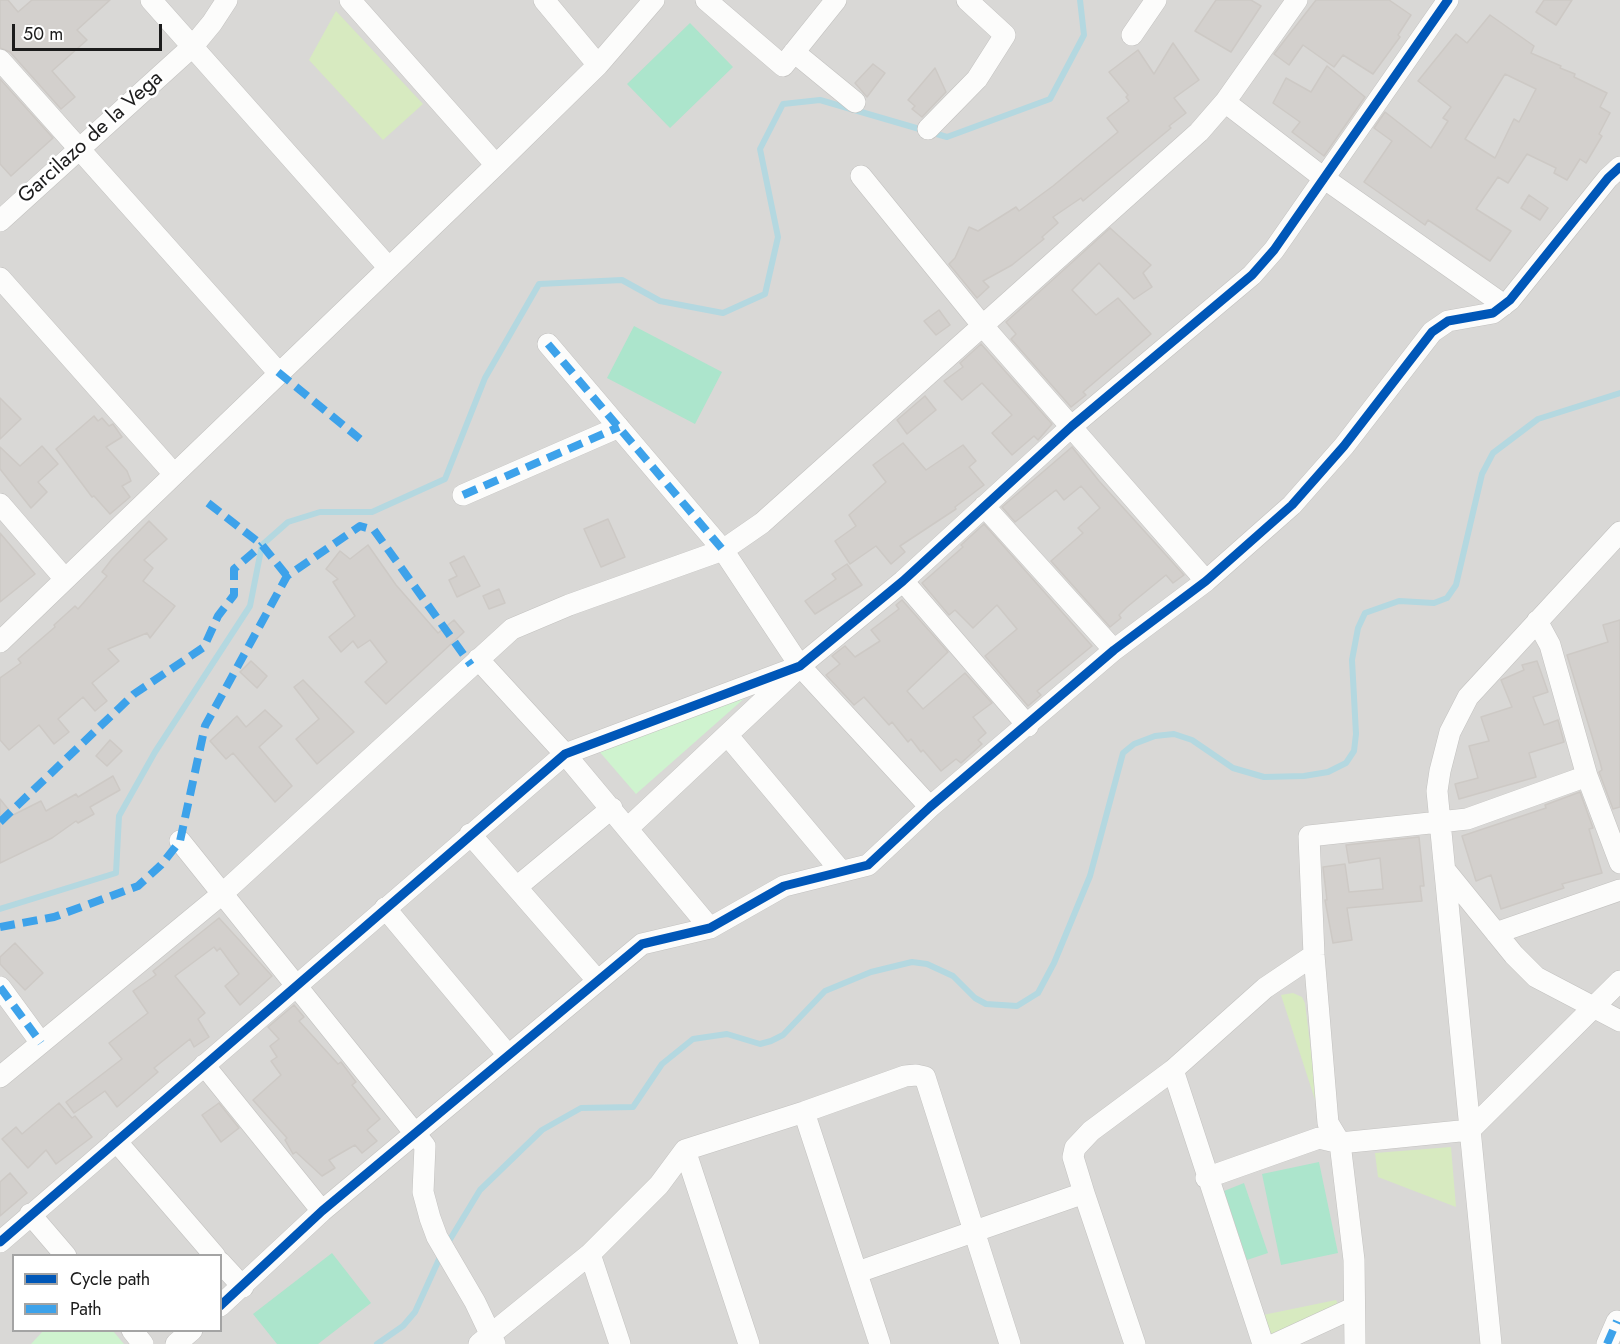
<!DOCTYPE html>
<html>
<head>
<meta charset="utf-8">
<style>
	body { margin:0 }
	#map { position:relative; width:1620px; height:1344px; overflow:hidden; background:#eae8e4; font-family:Jost,sans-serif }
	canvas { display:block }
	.legend { position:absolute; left:12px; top:1254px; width:210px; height:78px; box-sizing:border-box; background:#fff; border:2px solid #a4a4a4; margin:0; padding:8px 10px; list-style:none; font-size:18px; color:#1c1c1c }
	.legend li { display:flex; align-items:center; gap:12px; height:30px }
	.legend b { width:30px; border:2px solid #a4a4a4 }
	.scale { position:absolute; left:12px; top:24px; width:150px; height:27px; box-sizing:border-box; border:3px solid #1c1c1c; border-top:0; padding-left:8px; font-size:18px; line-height:21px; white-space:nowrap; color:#1c1c1c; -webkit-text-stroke:4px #fff; paint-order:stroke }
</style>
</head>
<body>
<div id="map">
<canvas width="1620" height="1344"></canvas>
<ul class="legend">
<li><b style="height:8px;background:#0057b8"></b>Cycle path</li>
<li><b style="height:8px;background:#3da2ea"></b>Path</li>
</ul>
<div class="scale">50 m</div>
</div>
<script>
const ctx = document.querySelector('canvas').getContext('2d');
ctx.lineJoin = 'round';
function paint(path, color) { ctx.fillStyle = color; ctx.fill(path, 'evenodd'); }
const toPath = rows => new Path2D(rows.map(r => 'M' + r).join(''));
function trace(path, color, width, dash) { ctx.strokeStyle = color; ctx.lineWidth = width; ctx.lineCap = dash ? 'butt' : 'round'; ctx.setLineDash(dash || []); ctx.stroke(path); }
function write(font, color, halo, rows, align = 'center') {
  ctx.font = font + ' Jost,sans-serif'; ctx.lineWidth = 5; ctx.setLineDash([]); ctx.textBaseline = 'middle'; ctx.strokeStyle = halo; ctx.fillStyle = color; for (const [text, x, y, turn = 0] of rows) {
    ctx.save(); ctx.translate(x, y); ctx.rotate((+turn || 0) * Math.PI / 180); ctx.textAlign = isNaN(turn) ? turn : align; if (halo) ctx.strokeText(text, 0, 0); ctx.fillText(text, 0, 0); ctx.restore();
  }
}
paint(toPath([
	[0,0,1620,0,1620,1344,0,1344],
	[14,1256,220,1256,220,1330,14,1330]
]), '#d9d8d6');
paint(toPath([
	[336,11,423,104,383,140,309,60],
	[1293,993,1302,997,1305,1003,1318,1109,1281,995],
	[1451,1147,1456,1207,1378,1177,1375,1153],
	[1336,1300,1338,1304,1271,1335,1263,1315]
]), '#d7eac0');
paint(toPath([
	[755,689,636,794,598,750],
	[43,1331,113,1331,124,1344,31,1344]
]), '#cff3cf');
paint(toPath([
	[690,23,733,67,670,128,627,84],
	[634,326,722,372,695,424,607,378],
	[1319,1162,1338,1253,1281,1265,1262,1174],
	[1244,1183,1268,1253,1247,1260,1224,1191],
	[332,1253,371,1303,318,1344,277,1344,253,1314]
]), '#ace5cc');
trace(toPath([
	[0,909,116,873,119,816,155,752,250,606,262,545,288,522,320,512,372,512,445,479,485,378,539,284,622,280,660,301,723,313,765,294,778,237,760,149,783,104,820,100,947,137,1050,99,1084,35,1080,0],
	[446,1246,480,1190,542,1130,581,1108,633,1107,662,1064,693,1039,727,1034,760,1044,771,1041,783,1035,825,991,871,972,912,962,927,964,953,976,975,998,986,1004,1017,1006,1038,993,1054,963,1090,876,1123,753,1134,744,1155,736,1174,734,1192,740,1233,768,1264,777,1304,776,1328,772,1346,763,1354,751,1356,734,1352,660,1358,628,1365,613,1399,601,1434,603,1447,598,1456,585,1482,474,1493,453,1538,419,1620,393],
	[377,1344,403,1326,415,1312,441,1255]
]), '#b4d8e0', 6);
const building = toPath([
	[0,0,8,0,18,12,32,0,110,0,77,30,87,40,52,71,75,97,61,109,10,52,0,48,0,0],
	[1216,0,1251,0,1261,6,1231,52,1195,31,1216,0],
	[1316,0,1389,0,1411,15,1398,35,1400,37,1373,74,1343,55,1334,67,1303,45,1289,65,1274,54,1316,0],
	[1544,0,1572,0,1556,25,1536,12,1544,0],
	[1490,15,1534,46,1531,53,1561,66,1560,68,1575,74,1574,77,1607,93,1600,107,1610,113,1599,134,1602,136,1586,163,1580,159,1567,180,1554,173,1556,168,1527,154,1508,183,1498,177,1476,209,1511,231,1490,261,1428,220,1425,225,1364,182,1392,141,1374,128,1385,112,1431,148,1448,121,1443,118,1451,107,1418,81,1456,34,1467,43,1490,15],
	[1505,74,1536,89,1519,122,1514,119,1495,158,1465,139,1505,74],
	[1173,43,1199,80,1174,98,1186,113,1169,126,1171,128,1083,201,1081,198,1053,217,1058,223,1042,237,1044,239,1012,265,983,281,989,287,977,298,949,264,955,258,969,227,978,231,1016,207,1019,211,1053,186,1118,132,1107,118,1129,101,1126,97,1128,95,1109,72,1138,50,1154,74,1173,43],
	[873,64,885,73,867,97,855,83,873,64],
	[1327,66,1365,97,1324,156,1292,132,1300,122,1273,103,1286,78,1311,92,1327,66],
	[935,68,946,92,922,117,912,109,915,106,908,100,935,68],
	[0,79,53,138,11,176,0,164,0,79],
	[1529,195,1548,208,1540,220,1521,208,1529,195],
	[1110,228,1151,265,1143,273,1152,287,1134,299,1099,263,1072,290,1096,315,1118,298,1151,334,1083,392,1086,395,1071,407,1011,339,1016,334,1006,322,1110,228],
	[939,310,950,325,936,335,924,321,939,310],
	[981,344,1052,424,1038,440,1034,436,1012,455,992,433,1012,415,982,383,962,400,944,381,963,367,960,363,981,344],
	[925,396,936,410,907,434,897,420,925,396],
	[0,398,21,419,0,439,0,398],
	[94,416,98,421,102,418,109,426,113,424,122,437,106,447,127,471,131,481,122,486,130,497,110,514,94,496,92,497,56,449,94,416],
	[903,443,926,470,963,445,976,461,969,467,984,485,955,507,956,509,900,546,905,552,891,564,876,546,850,564,835,541,856,526,849,515,886,482,873,465,903,443],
	[42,446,58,464,38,482,47,492,31,508,0,469,0,447,20,466,42,446],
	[1072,447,1099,481,1184,575,1173,583,1166,575,1127,607,1119,615,1121,618,1110,627,1051,561,1083,533,1078,528,1100,508,1081,486,1064,500,1056,490,1015,522,1002,507,1072,447],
	[608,519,625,557,601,567,584,529,608,519],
	[149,521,167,539,144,560,153,568,143,581,175,606,150,638,147,633,108,649,119,661,92,683,107,701,95,711,83,697,58,719,69,732,54,744,39,725,9,750,0,740,0,678,21,663,18,659,55,627,54,625,75,606,78,609,107,576,102,572,112,559,149,521],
	[984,524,1092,646,1037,691,1041,695,1028,706,985,656,1017,629,997,605,973,628,955,610,949,615,922,583,963,547,961,545,984,524],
	[0,533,35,574,0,602,0,533],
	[368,545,396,585,438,633,454,620,464,632,386,704,365,682,387,662,370,640,358,648,353,641,341,652,329,637,355,616,333,582,338,579,326,569,340,551,350,559,368,545],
	[464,556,480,586,457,597,449,580,457,576,450,563,464,556],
	[847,564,862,585,815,614,805,601,836,579,832,574,847,564],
	[499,589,505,603,489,609,483,596,499,589],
	[902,600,948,652,907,691,923,709,965,673,992,703,973,717,986,733,978,740,982,744,961,763,956,759,941,771,923,750,921,752,911,739,908,742,892,722,889,725,864,697,854,705,826,675,840,664,832,656,845,646,855,657,880,641,871,630,899,609,896,605,902,600],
	[1620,620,1620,807,1613,809,1599,772,1602,770,1600,762,1567,655,1608,642,1603,625,1620,620],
	[251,661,267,676,257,688,240,672,251,661],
	[1537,661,1548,692,1533,697,1544,725,1558,720,1564,742,1529,753,1536,777,1459,799,1455,784,1478,778,1469,746,1489,741,1481,717,1512,707,1501,680,1524,670,1522,665,1537,661],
	[303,680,354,732,317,764,296,739,319,719,294,687,303,680],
	[265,710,282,726,259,747,292,786,275,802,233,753,226,759,210,741,237,716,246,727,265,710],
	[110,740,122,751,107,766,96,756,110,740],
	[113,776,120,790,90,807,94,814,78,823,76,821,52,838,0,863,0,799,13,815,41,801,46,811,76,794,78,797,113,776],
	[1580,792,1593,828,1589,829,1602,873,1562,884,1564,888,1501,909,1491,875,1476,881,1462,836,1546,808,1545,805,1580,792],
	[1419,837,1424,886,1420,886,1422,901,1347,908,1352,940,1333,943,1325,900,1327,900,1323,867,1345,864,1349,892,1383,889,1380,858,1349,863,1346,845,1419,837],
	[219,918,272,976,240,1005,225,986,239,974,220,948,217,951,214,947,175,976,205,1013,198,1019,209,1037,194,1047,190,1039,154,1068,158,1072,117,1107,105,1091,74,1113,66,1102,122,1059,109,1043,148,1013,133,991,156,975,153,971,219,918],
	[15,943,43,973,25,990,0,964,0,957,15,943],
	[294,1005,304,1017,299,1021,338,1064,341,1062,356,1082,352,1085,380,1119,367,1130,377,1141,362,1153,355,1145,329,1160,335,1168,322,1176,296,1152,293,1154,285,1140,287,1138,253,1100,281,1075,271,1061,277,1057,270,1046,279,1039,268,1027,294,1005],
	[59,1103,72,1118,75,1116,92,1137,56,1164,46,1150,28,1168,2,1139,16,1127,22,1134,59,1103],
	[219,1103,239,1128,221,1142,202,1115,219,1103],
	[10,1173,27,1193,0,1216,0,1182,10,1173]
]);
paint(building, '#d3d0cd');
trace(building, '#cdc9c5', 1.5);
const minor = toPath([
	[151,0,389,268],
	[350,0,496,165],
	[544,0,598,65],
	[706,0,783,66,836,0],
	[1132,35,1156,0],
	[794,52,855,102],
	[0,60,278,372],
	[1225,102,1325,179,1504,305],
	[928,129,977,79,1005,35,967,0],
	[861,176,982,325,1206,581],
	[0,221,193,46,212,23,227,0],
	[0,278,174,474],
	[548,344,723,550,800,666,930,807],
	[463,495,619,427],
	[0,504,65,579],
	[984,506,1114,650],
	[903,581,1028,726],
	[1537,621,1550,645,1587,776,1620,863],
	[0,642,496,165,598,65,654,0],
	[478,659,565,754,710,928],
	[728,736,841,871],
	[628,828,794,672],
	[470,834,597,980],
	[180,841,425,1146,423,1192,430,1218,437,1237,475,1302,495,1344],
	[1445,870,1514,955,1536,977,1620,1021],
	[518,886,612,808],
	[385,908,508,1055],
	[1496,933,1620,890],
	[0,987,41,1043],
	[204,1065,322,1211],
	[1173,1070,1263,1344],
	[0,1077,222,894,512,629,569,605,723,550,762,523,1199,132,1225,102,1297,0],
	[804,1112,880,1344],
	[116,1141,215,1256],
	[685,1150,749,1344],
	[1206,1178,1319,1138,1340,1143,1470,1130,1620,981],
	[30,1214,66,1256],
	[0,1242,565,754,800,666,903,581,1072,426,1252,275,1274,250,1448,0],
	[590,1254,620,1344],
	[220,1262,243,1287],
	[858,1272,1084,1193],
	[220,1306,322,1211,642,944,710,928,784,886,868,865,930,807,1114,650,1206,581,1292,505,1344,446,1432,332,1448,321,1493,313,1510,300,1608,178,1620,167],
	[132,1330,143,1344],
	[176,1344,192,1330],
	[479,1344,590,1254,659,1185,685,1150,804,1112,905,1076,916,1075,925,1077,1010,1344],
	[1135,1344,1084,1193,1073,1157,1075,1148,1091,1131,1173,1070,1265,988,1314,955],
	[1275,1344,1353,1308],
	[1355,1344,1354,1260,1340,1143,1328,1123,1314,955,1309,836,1467,819,1587,776],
	[1491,1344,1437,791,1440,771,1450,732,1468,697,1620,532],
	[1607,1344,1617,1321]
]);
trace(minor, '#c3c2c0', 22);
trace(minor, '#fcfcfb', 21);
trace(toPath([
	[548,344,723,550],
	[278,372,360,439],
	[463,495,619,427],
	[208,503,262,545,287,576],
	[0,822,134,694,204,647,218,616,234,595,234,569,262,545],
	[0,927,54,917,138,886,161,865,180,841,205,726,287,576,360,526,374,530,471,665],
	[0,987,41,1043],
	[1607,1344,1617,1321]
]), '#3da2ea', 8, [15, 8]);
trace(toPath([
	[0,1242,565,754,800,666,903,581,1072,426,1252,275,1274,250,1448,0],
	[220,1306,322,1211,642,944,710,928,784,886,868,865,930,807,1114,650,1206,581,1292,505,1344,446,1432,332,1448,321,1493,313,1510,300,1608,178,1620,167]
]), '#0057b8', 9);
write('21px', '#1c1c1c', '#fff', [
	["Garcilazo de la Vega",91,138,-42]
]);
</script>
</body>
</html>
